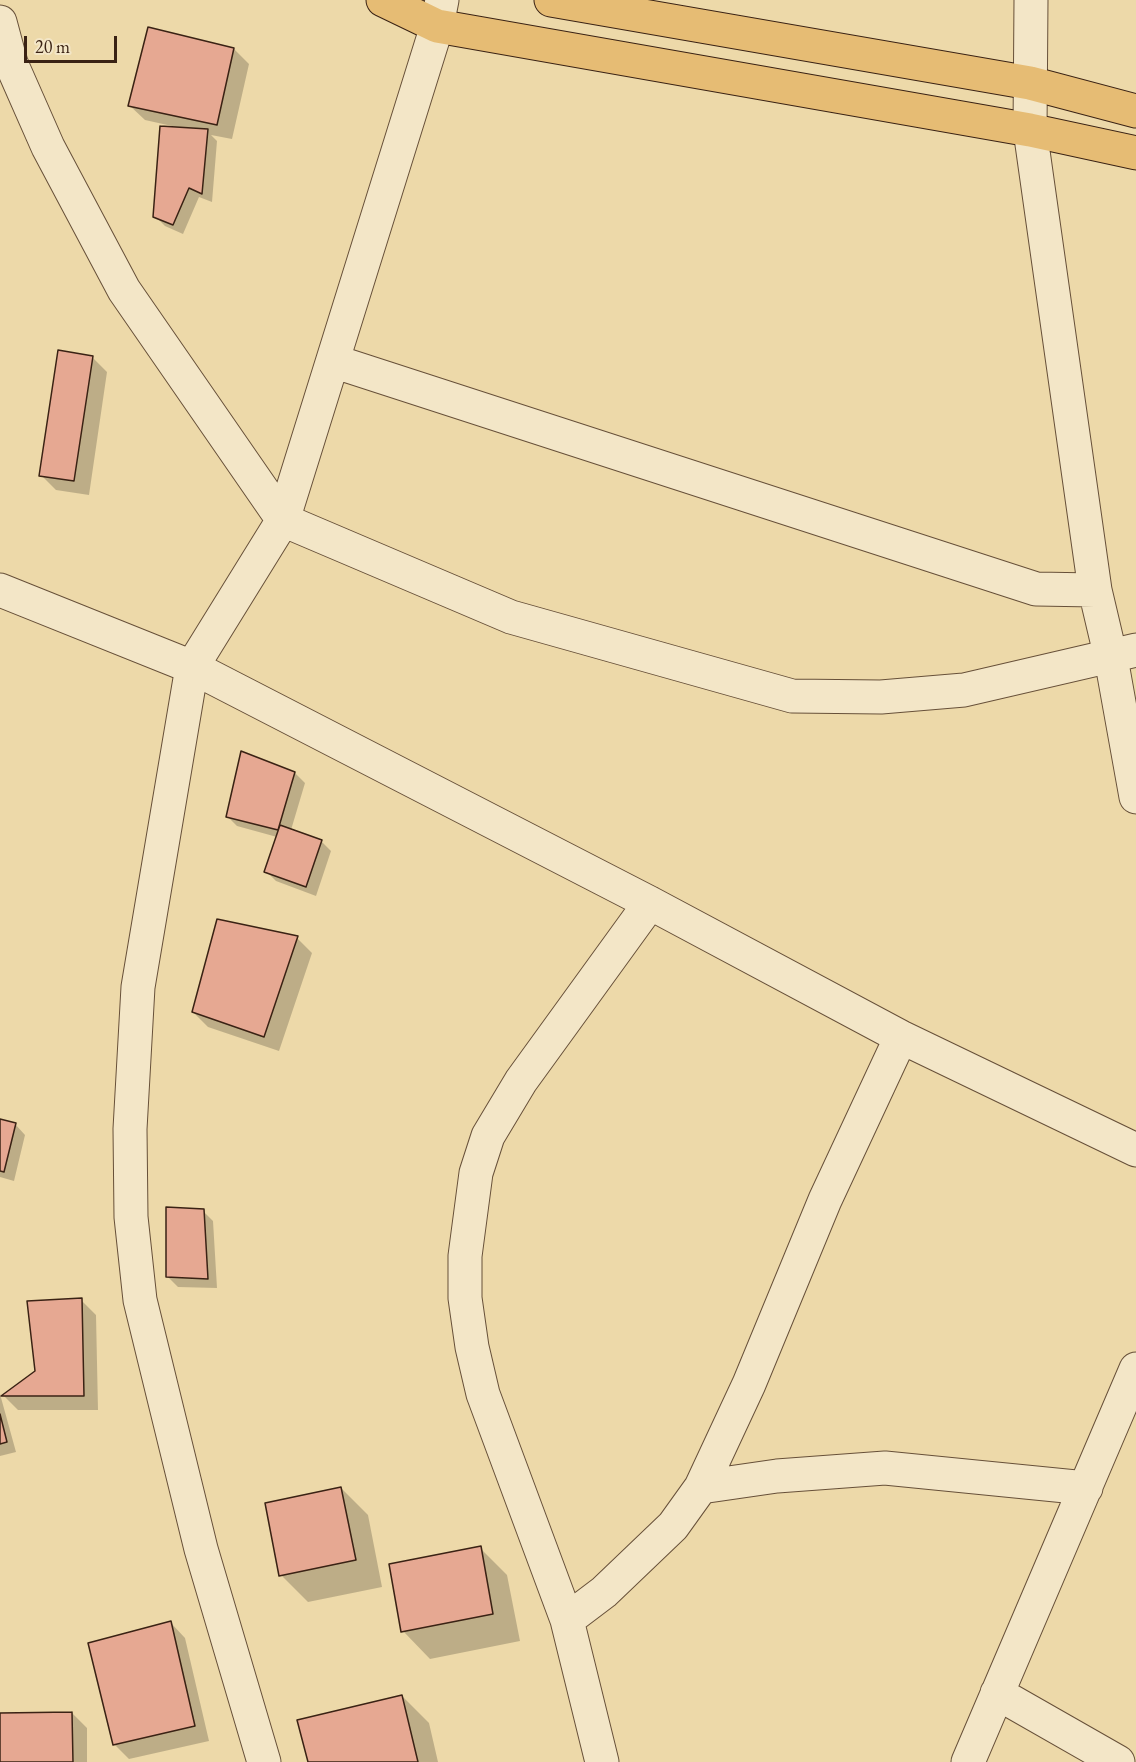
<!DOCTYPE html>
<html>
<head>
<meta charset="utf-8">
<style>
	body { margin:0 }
	#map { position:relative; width:1136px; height:1762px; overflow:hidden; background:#edd9a9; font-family:"EB Garamond",serif }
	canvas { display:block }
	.scale { position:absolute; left:24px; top:36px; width:93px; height:27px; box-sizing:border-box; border:3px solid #3a2214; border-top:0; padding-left:8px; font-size:18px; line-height:21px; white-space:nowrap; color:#3a2214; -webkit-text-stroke:4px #f3e6c7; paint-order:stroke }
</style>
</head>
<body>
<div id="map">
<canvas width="1136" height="1762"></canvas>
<div class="scale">20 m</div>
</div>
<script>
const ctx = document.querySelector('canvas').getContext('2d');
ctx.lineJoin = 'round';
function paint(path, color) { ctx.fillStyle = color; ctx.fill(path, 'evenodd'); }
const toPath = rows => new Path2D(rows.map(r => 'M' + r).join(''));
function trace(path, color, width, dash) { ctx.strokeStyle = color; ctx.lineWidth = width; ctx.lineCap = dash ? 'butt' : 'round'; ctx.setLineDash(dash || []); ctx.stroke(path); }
paint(toPath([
	[234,49,249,64,232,139,211,135,217,141,212,202,199,197,183,234,165,226,155,216,172,126,145,120,129,105],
	[92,357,107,372,89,495,56,490,41,475],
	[242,753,295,773,305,783,291,830,321,841,331,851,316,896,276,881,266,871,277,837,237,826,227,816],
	[297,938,312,953,279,1051,208,1027,193,1012],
	[0,1121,15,1124,25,1135,14,1181,0,1177],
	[203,1211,213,1221,217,1288,178,1287,168,1277],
	[81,1300,96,1315,98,1410,18,1410,4,1396,37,1371],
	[0,1394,16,1452,0,1456],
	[341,1488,368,1515,382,1587,308,1602,281,1575],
	[480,1548,507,1575,520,1641,430,1659,403,1631],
	[170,1622,185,1638,209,1741,129,1759,114,1744],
	[402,1696,429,1723,438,1762,309,1762],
	[72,1713,87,1728,87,1762,0,1762,0,1715]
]), '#0003');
const building = toPath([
	[148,27,234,48,217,125,128,106,148,27],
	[160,126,208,129,202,194,189,188,173,225,153,217,160,126],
	[58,350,93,356,74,481,39,476,58,350],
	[241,751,295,772,278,830,226,817,241,751],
	[280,825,322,840,306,887,264,872,280,825],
	[217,919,298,936,264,1037,192,1012,217,919],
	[0,1119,16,1123,4,1172,0,1171,0,1119],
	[166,1207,204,1209,208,1279,166,1277,166,1207],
	[82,1298,84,1396,1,1396,35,1371,27,1301,82,1298],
	[0,1414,7,1442,0,1444,0,1414],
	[341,1487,356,1560,279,1576,265,1503,341,1487],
	[481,1546,493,1614,401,1632,389,1564,481,1546],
	[171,1621,195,1726,113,1745,88,1643,171,1621],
	[402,1695,418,1762,308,1762,297,1720,402,1695],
	[72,1712,73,1762,0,1762,0,1713,72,1712]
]);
paint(building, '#e6a892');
trace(building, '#3a2214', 1.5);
const minor = toPath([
	[1031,0,1030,130,1095,590,1111,658,1136,797],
	[0,22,11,63,48,147,124,290,283,520,511,617,792,696,881,697,964,690,1136,650],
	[333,361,1036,589,1095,590],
	[0,590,192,667,650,903,901,1037,1136,1150],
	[701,1487,777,1476,885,1468,1086,1488],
	[567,1620,604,1592,673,1526,701,1487,749,1384,825,1200,901,1037],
	[997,1693,1118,1762],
	[264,1762,201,1549,140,1300,131,1217,130,1129,138,987,192,667,283,520,437,26,442,0],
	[602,1762,567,1620,483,1394,472,1347,465,1298,465,1256,476,1173,488,1136,521,1081,650,903],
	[968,1762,1136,1369]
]);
const major = toPath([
	[383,0,437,26,1030,130,1136,153],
	[551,0,1030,83,1136,111]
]);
trace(minor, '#675039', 35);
trace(major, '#3a2214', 35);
trace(minor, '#f3e6c7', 33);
trace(major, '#e6bc74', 33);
</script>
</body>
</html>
